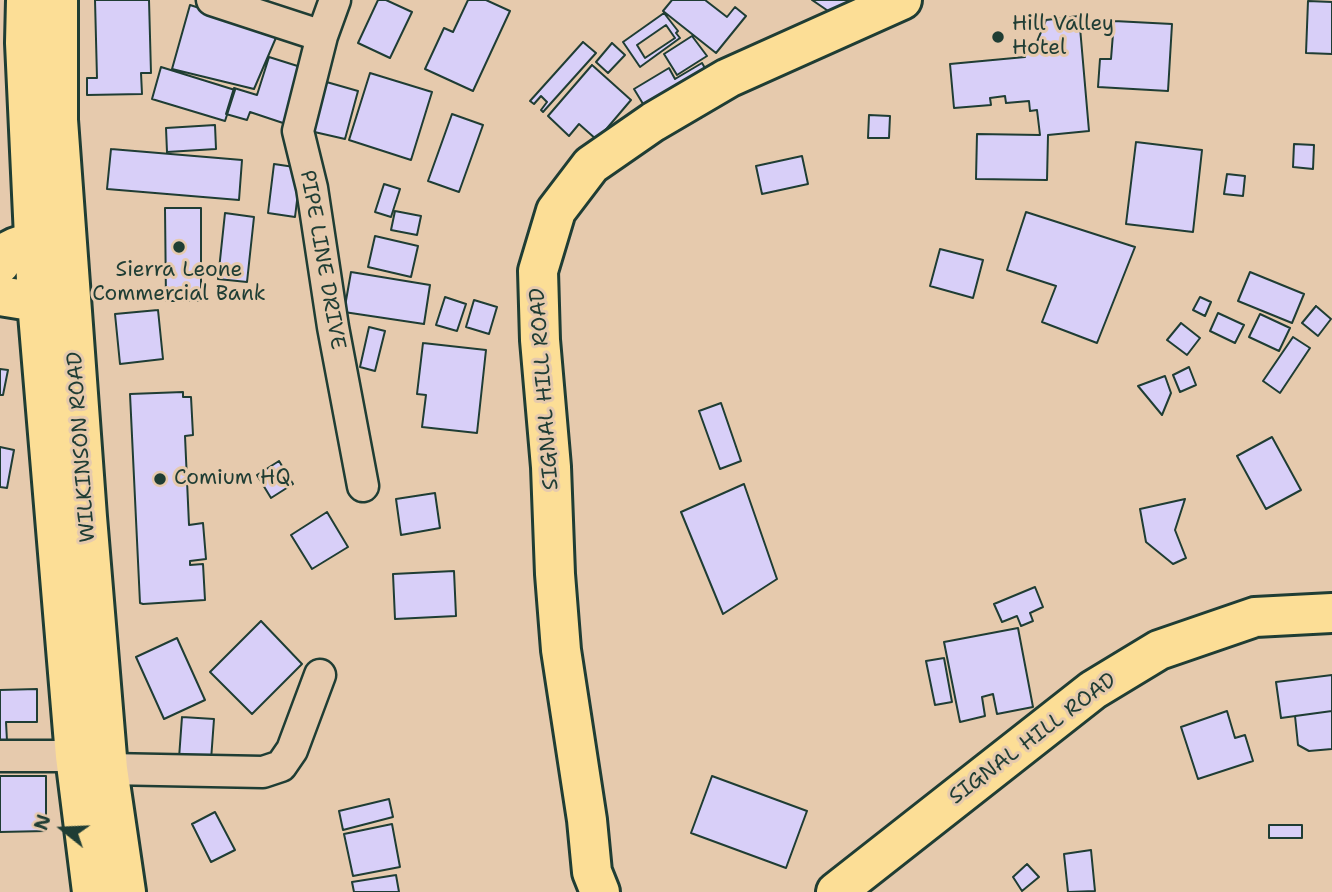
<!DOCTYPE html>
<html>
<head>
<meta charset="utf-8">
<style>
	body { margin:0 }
	#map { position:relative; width:1332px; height:892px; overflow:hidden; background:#e6caad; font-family:"Shantell Sans",sans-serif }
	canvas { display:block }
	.north { position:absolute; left:28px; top:794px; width:70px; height:70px; -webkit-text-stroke:5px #e6caad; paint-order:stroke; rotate:288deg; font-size:19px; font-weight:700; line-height:28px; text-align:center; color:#1f3d34 }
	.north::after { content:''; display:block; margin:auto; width:24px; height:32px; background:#1f3d34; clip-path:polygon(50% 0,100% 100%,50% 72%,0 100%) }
</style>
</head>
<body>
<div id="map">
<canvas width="1332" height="892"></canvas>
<div class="north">N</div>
</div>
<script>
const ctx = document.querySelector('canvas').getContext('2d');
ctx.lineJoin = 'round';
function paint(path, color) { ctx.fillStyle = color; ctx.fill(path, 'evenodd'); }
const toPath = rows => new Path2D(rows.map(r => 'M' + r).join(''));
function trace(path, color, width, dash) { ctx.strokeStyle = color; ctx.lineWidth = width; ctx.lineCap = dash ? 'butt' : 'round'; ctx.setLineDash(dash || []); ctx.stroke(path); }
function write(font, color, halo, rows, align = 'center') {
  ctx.font = font + ' "Shantell Sans",sans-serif'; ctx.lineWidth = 6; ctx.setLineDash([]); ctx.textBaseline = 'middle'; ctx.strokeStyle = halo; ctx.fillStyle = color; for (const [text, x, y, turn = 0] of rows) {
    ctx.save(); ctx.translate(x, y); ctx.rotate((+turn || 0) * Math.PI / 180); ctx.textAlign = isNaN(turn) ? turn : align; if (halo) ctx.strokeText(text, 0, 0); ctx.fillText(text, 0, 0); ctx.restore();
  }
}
const building = toPath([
	[95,0,149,0,151,73,141,73,142,94,87,95,87,78,97,78,95,0],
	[378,0,386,0,412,12,390,58,358,43,378,0],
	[468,0,486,0,510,11,473,91,425,69,444,28,453,32,468,0],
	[672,0,705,0,727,17,735,7,746,16,716,53,663,11,672,0],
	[812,0,867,0,837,17,812,0],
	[1308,1,1332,2,1332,54,1306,53,1308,1],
	[190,5,278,33,254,89,172,69,190,5],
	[664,13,678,31,676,33,680,38,640,67,623,42,664,13],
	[666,25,675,38,645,58,637,45,666,25],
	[1079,16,1089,131,1048,135,1047,180,976,179,977,134,1040,135,1037,110,1030,111,1029,101,1006,103,1005,96,990,98,991,105,954,108,950,64,1025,57,1024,50,1034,49,1046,20,1079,16],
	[1114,21,1172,24,1168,91,1098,87,1100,59,1111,59,1114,21],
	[692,36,707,56,677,75,664,54,692,36],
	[583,42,596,53,543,112,541,110,547,102,541,96,534,104,530,101,583,42],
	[612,43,625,55,608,73,596,62,612,43],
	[269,57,307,69,289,125,250,112,247,120,226,114,234,88,257,95,269,57],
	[702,63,712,80,651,117,634,89,669,68,675,79,702,63],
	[592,65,631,100,597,140,579,124,569,136,548,116,592,65],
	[161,67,235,90,225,121,152,99,161,67],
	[370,73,432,92,411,160,349,140,370,73],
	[323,81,358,91,345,139,310,131,323,81],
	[452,114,483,125,459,192,428,181,452,114],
	[869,115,890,116,889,138,868,138,869,115],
	[215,125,216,149,167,152,166,128,215,125],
	[1136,142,1202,150,1193,232,1126,224,1136,142],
	[1294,144,1314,145,1313,169,1293,167,1294,144],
	[111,149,242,160,239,200,107,189,111,149],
	[802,156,808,184,762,194,756,166,802,156],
	[274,164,301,168,295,217,268,213,274,164],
	[1227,174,1245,176,1243,196,1224,194,1227,174],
	[384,184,400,189,391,217,375,212,384,184],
	[165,208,201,208,201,301,166,301,165,208],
	[395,211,421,216,417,235,391,230,395,211],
	[1026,212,1135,247,1097,343,1042,322,1056,286,1007,270,1026,212],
	[225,213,254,217,247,282,218,279,225,213],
	[375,236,418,246,411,277,368,267,375,236],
	[940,249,983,260,973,298,930,286,940,249],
	[351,272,430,285,424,324,344,312,351,272],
	[1250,272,1304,294,1292,323,1238,301,1250,272],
	[445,297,466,304,457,331,436,325,445,297],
	[1200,297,1211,302,1205,316,1193,310,1200,297],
	[474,300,497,307,489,334,466,327,474,300],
	[1316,306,1331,319,1318,336,1302,323,1316,306],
	[158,310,163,359,120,364,115,314,158,310],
	[1218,313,1244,325,1235,343,1210,331,1218,313],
	[1260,314,1290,328,1279,351,1249,337,1260,314],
	[1181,323,1200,338,1187,355,1167,340,1181,323],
	[369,327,385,331,375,371,360,367,369,327],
	[1293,337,1310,348,1280,393,1263,381,1293,337],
	[423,343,486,350,477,433,422,427,426,395,417,394,423,343],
	[1189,367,1196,385,1180,392,1173,375,1189,367],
	[0,369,8,370,3,395,0,395,0,369],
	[1165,376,1171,393,1162,415,1138,386,1165,376],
	[183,392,183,397,191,397,193,435,185,436,189,525,203,523,206,559,190,561,190,565,203,564,205,600,143,604,140,603,130,394,183,392],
	[721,403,741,461,720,469,699,411,721,403],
	[1272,437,1301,490,1266,509,1237,456,1272,437],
	[0,447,14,450,7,488,0,487,0,447],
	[279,461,293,484,271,498,257,475,279,461],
	[744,484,777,579,723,614,681,512,744,484],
	[435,493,440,528,401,535,396,499,435,493],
	[1185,499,1175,530,1186,558,1173,564,1146,542,1140,509,1185,499],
	[327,512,348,547,312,569,291,535,327,512],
	[454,571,456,616,395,619,393,574,454,571],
	[1035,587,1043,607,1030,613,1033,621,1021,626,1017,616,1002,622,994,604,1035,587],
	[261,621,302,664,252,714,210,672,261,621],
	[1018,628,1033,707,997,714,993,694,982,697,985,716,960,722,944,642,1018,628],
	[177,638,205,700,164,719,136,657,177,638],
	[944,658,952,702,935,705,926,661,944,658],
	[1332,675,1332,711,1281,718,1276,682,1332,675],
	[37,689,37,722,6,722,7,741,0,742,0,690,37,689],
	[1227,711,1235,738,1245,735,1253,761,1198,779,1181,727,1227,711],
	[1332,711,1332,749,1309,751,1298,745,1295,716,1332,711],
	[182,717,214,719,211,760,179,758,182,717],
	[0,776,46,776,46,831,0,832,0,776],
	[712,776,807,811,786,868,691,833,712,776],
	[389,799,393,817,343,830,339,811,389,799],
	[215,812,235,850,211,862,192,824,215,812],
	[392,824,400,867,353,876,344,834,392,824],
	[1269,825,1302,825,1302,838,1269,838,1269,825],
	[1091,850,1095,891,1068,892,1064,854,1091,850],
	[1027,864,1039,877,1022,891,1013,877,1027,864],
	[396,875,399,892,354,892,352,882,396,875]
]);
paint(building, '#d8cff8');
trace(building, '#1f3d34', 2);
const minor = toPath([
	[212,0,322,36],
	[335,0,322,36,298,131,312,188,333,327,363,486],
	[0,756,75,756],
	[108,769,263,772,281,766,292,750,320,675]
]);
const major = toPath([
	[26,0,25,43,37,302,75,756,92,892],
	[58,0,58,120,87,517,108,769,126,892],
	[0,264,6,252,16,247,34,241,58,239],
	[0,296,37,302],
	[600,892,592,872,587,820,561,650,555,574,551,467,540,340,538,271,556,211,591,165,653,122,728,78,902,0],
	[836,892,1093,690,1159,650,1255,617,1332,613]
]);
trace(minor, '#1f3d34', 35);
trace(major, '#1f3d34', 44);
trace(minor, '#e6caad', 30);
trace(major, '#fcde96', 38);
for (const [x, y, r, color] of [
	[998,37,7,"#1f3d34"],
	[179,247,7,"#1f3d34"],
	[160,479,7,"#1f3d34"]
]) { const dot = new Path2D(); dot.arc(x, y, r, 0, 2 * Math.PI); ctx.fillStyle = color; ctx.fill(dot); trace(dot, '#e6caad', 2.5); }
write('21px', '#1f3d34', '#e6caad', [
	["Hill Valley",1012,25],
	["Hotel",1012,49],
	["Sierra Leone",179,271,"center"],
	["Commercial Bank",179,295,"center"],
	["Comium HQ",174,479]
], 'left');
write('21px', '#1f3d34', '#e6caad', [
	["PIPE LINE DRIVE",322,260,80],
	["SIGNAL HILL ROAD",545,389,-94],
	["WILKINSON ROAD",82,447,-94],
	["SIGNAL HILL ROAD",1033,739,-37]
]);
</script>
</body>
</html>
